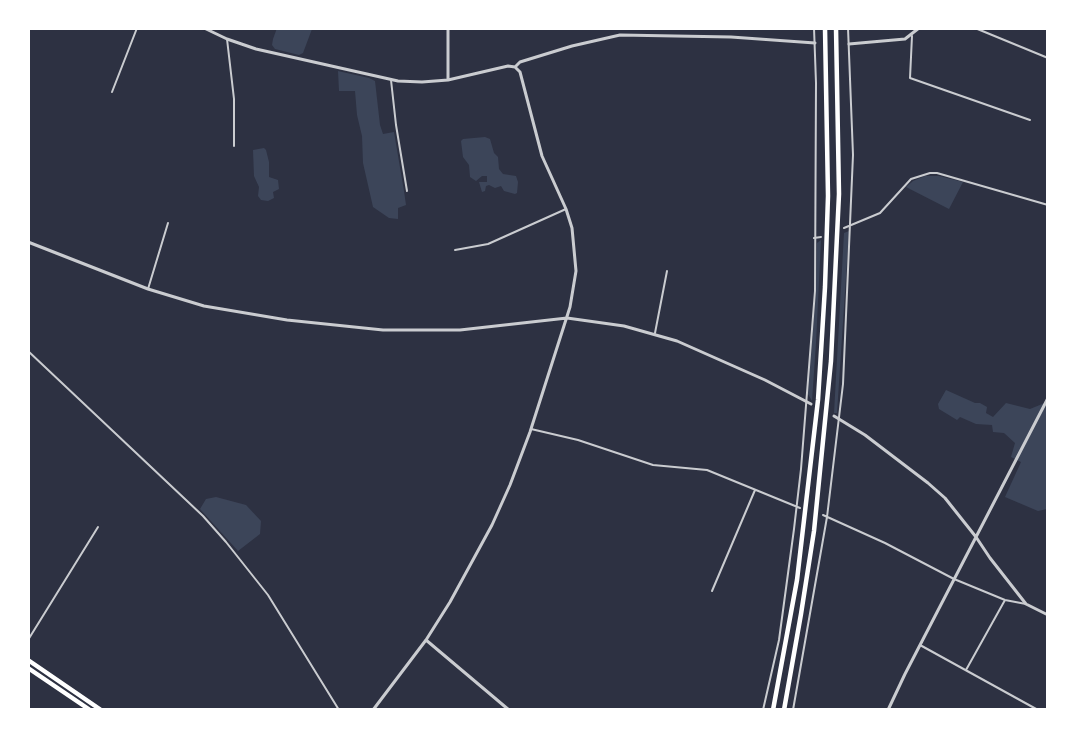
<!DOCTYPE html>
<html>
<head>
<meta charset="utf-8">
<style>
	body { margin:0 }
	#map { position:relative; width:1076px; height:738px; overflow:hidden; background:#2d3142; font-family:"Source Sans 3",sans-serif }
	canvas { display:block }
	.frame { position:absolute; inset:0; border:30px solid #fff; pointer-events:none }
</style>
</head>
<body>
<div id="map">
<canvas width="1076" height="738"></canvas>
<div class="frame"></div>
</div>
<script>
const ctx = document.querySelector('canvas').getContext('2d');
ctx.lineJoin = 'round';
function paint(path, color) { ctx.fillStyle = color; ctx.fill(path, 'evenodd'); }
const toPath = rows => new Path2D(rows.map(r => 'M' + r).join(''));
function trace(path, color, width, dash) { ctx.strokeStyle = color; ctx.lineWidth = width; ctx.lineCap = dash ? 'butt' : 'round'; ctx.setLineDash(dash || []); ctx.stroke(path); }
paint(toPath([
	[277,28,312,29,303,53,299,55,275,49,272,45,273,39],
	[338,71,369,78,375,81,380,125,383,134,394,132,404,191,406,205,398,208,398,219,389,218,373,207,363,163,362,136,357,115,355,91,339,91],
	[485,137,490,139,494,153,498,157,499,169,503,174,516,176,518,182,517,193,515,194,504,191,501,186,495,188,489,185,486,186,485,191,482,192,479,182,487,182,487,176,482,176,476,181,470,177,469,165,463,157,461,141,463,139],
	[264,148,266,150,269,162,269,177,278,180,279,189,273,192,274,198,268,201,261,200,258,196,259,187,254,176,253,150],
	[925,176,939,176,963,182,949,209,906,187,913,181],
	[849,231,837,413,834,413,844,233],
	[821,240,816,343,812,401,808,394,816,290,817,243],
	[946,390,975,403,980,403,987,407,986,413,993,417,1006,403,1030,409,1047,402,1047,509,1038,511,1005,497,1021,462,1011,457,1015,443,1004,433,993,432,992,425,976,424,960,417,957,420,939,409,938,404],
	[216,497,246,505,261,521,260,534,238,551,200,509,206,499]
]), '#3c4559');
trace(toPath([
	[975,28,1048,58],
	[912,36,910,78,1030,120],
	[227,39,234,99,234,146],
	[391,80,396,125,407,191],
	[112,92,137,28],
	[844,228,880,213,911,179,930,173,937,173,1048,205],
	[814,238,821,237],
	[455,250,488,244,566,209],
	[148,289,168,223],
	[655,333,667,271],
	[28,351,203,516,226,542,268,595,339,710],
	[531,429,578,440,653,465,707,470,800,508],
	[823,515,885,543,954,579,1005,600,1026,604],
	[712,591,755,490],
	[28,640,98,527],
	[920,645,1038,710],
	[966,670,1005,600],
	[763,710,779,640,794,529,801,469,815,291,816,83,814,28],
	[793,710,827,517,843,384,853,155,848,28]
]), '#caccd0', 2);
trace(toPath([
	[204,28,227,39,256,49,398,81,422,82,448,80,508,66,515,67,520,72,542,156,566,209,572,228,576,271,570,307,530,432,510,485,492,525,450,602,426,640,373,710],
	[849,44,905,39,919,28],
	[515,67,520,62,572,46,620,35,731,37,815,43],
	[448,80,448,28],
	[28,242,148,289,204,306,287,320,383,330,460,330,567,318,624,326,677,341,765,380,811,404],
	[1048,398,976,537,990,558,1026,604,1048,615],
	[834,416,865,435,928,483,945,498,976,537,905,674,888,710],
	[426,640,509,710]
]), '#caccd0', 3);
trace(toPath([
	[28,660,101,710],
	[28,668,90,710]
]), '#fff', 4.5);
trace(toPath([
	[773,710,797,580,818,400,825,287,828,196,825,28],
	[784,710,801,614,814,531,831,361,839,194,836,28]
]), '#fff', 4.5);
</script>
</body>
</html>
